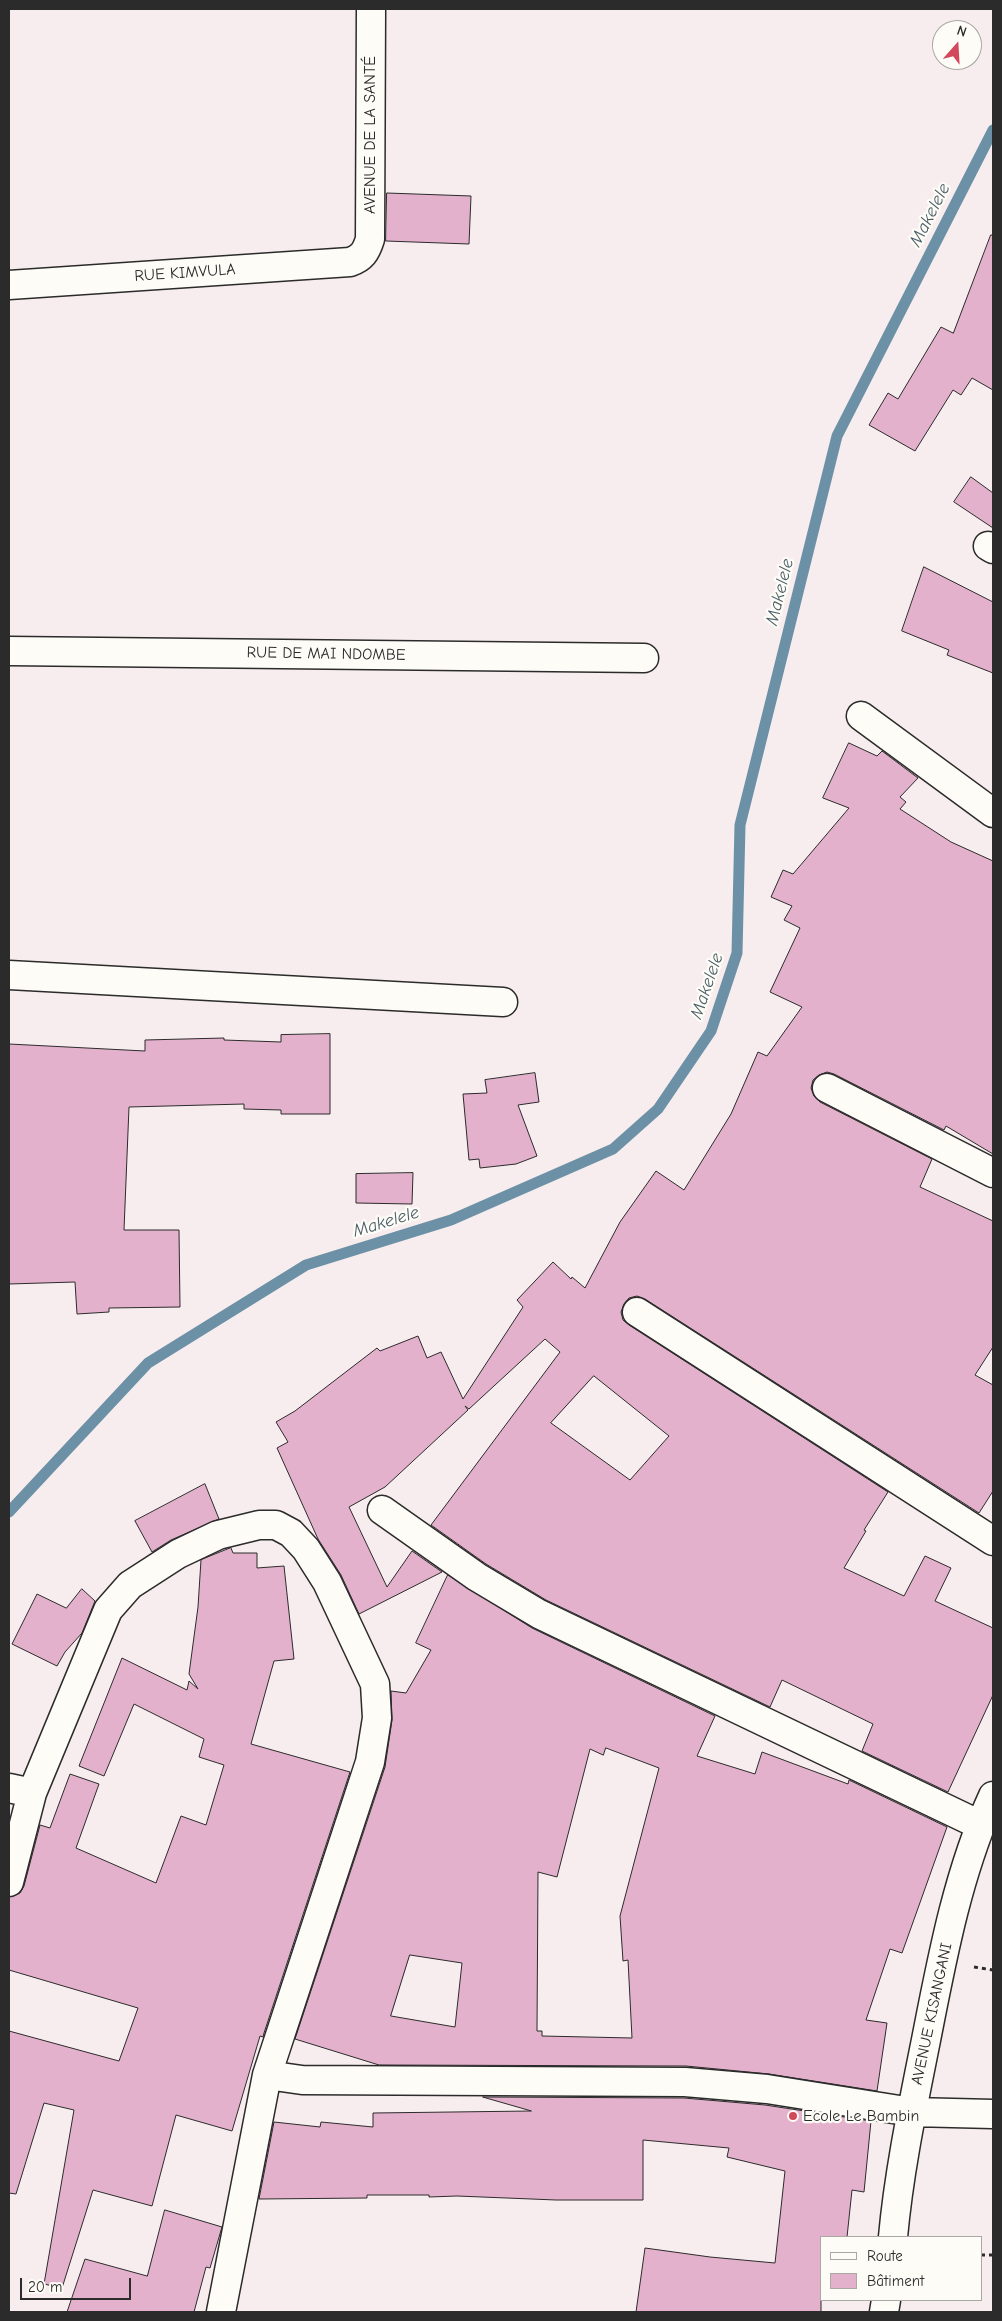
<!DOCTYPE html>
<meta charset="utf-8">
<style>
body{margin:0}
#map{position:relative;width:1002px;height:2321px;overflow:hidden;background:#f8edee;font-family:"Comic Neue",sans-serif}
canvas{display:block}
.frame{position:absolute;inset:0;border:10px solid #2b2b2b;pointer-events:none}
.legend{position:absolute;left:820px;top:2236px;width:162px;height:65px;box-sizing:border-box;background:#fdfcf7;border:1px solid #a9a8a5;margin:0;padding:6px 9px;list-style:none;font-size:15px;color:#2b2b2b}
.legend li{display:flex;align-items:center;gap:10px;height:25px}
.legend b{width:25px;border:1px solid #a9a8a5}
.north{position:absolute;left:932px;top:20px;width:50px;height:50px;box-sizing:border-box;background:#fdfcf7;border:1px solid #a9a8a5;border-radius:50%;rotate:19deg;font-size:14px;font-weight:700;line-height:20px;text-align:center;color:#2b2b2b}
.north::after{content:'';display:block;margin:auto;width:18px;height:22px;background:#d1495b;clip-path:polygon(50% 0,100% 100%,50% 72%,0 100%)}
.scale{position:absolute;left:20px;top:2278px;width:111px;height:22px;box-sizing:border-box;border:2px solid #2b2b2b;border-top:0;padding-left:6px;font-size:15px;line-height:18px;white-space:nowrap;color:#2b2b2b;-webkit-text-stroke:4px #fdfcf7;paint-order:stroke}
</style>
<div id="map">
<canvas width="1002" height="2321"></canvas>
<div class="frame"></div>
<ul class="legend">
<li><b style="height:6px;background:#fdfcf7"></b>Route</li>
<li><b style="height:14px;background:#e4b1cc"></b>Bâtiment</li>
</ul>
<div class="north">N</div>
<div class="scale">20 m</div>
</div>
<script>
const c = document.querySelector('canvas').getContext('2d');
c.lineJoin = 'round';
function strokePath(path, color, width, dash) {
  c.strokeStyle = color;
  c.lineWidth = width;
  c.lineCap = dash ? 'butt' : 'round';
  c.setLineDash(dash || []);
  c.stroke(path);
}
function fill(path, color) {
  c.fillStyle = color;
  c.fill(path, 'evenodd');
}
function drawText(font, color, halo, rows, align = 'center') {
  c.font = font + ' "Comic Neue",sans-serif';
  c.lineWidth = 4.5;
  c.setLineDash([]);
  c.textBaseline = 'middle';
  c.strokeStyle = halo;
  c.fillStyle = color;
  for (const [text, x, y, turn = 0] of rows) {
    c.save();
    c.translate(x, y);
    c.rotate((+turn || 0) * Math.PI / 180);
    c.textAlign = isNaN(turn) ? turn : align;
    if (halo) c.strokeText(text, 0, 0);
    c.fillText(text, 0, 0);
    c.restore();
  }
}
const stream = new Path2D(`
 M9 1512 148 1363 306 1265 451 1220 613 1149 658 1109 711 1031 737 953 740 825 837 436 993 130`);
const building = new Path2D(`
 M387 193 471 196 469 244 386 241Z
 M991 235H993V390L972 378 961 395 953 390 915 451 869 425 888 393 898 399 941 327 953 333Z
 M971 477 993 493V528L954 502Z
 M924 567 993 602V673L947 655 949 650 902 631Z
 M849 743 877 756 882 751 918 778 900 797 906 802 900 809 951 842 993 861V1154L946 1126 944 1130 834 1074 827 1072 819 1075 813 1080 811 1088 814 1096 820 1102 932 1159 920 1187 993 1221V1347L975 1375 993 1385V1491L979 1513 645 1299 637 1296 629 1298 624 1304 621 1312 623 1320 629 1325 888 1492 864 1530 866 1531 844 1568 904 1596 925 1556 951 1568 935 1601 993 1628V1695L948 1792 862 1751 873 1724 782 1680 770 1707 546 1600 486 1564 431 1525 560 1352 545 1339 469 1409 465 1406 468 1410 385 1487 349 1507 387 1587 412 1551 442 1572 359 1614 341 1575 318 1539 277 1448 288 1442 276 1422 295 1411 377 1348 380 1351 418 1336 427 1358 441 1352 463 1399 523 1307 517 1300 553 1262 571 1279 572 1277 585 1288 620 1222 656 1171 684 1190 731 1114 758 1052 767 1056 802 1007 770 992 800 928 784 920 792 906 771 897 783 870 793 874 849 808 823 798ZM594 1376 669 1436 630 1480 551 1423Z
 M330 1034V1114H281V1110L244 1109V1104L129 1107 124 1230H179L180 1307 109 1308V1312L77 1314 75 1282 9 1284V1044L145 1051V1040L224 1038V1040L281 1042V1035Z
 M535 1073 539 1102 518 1105 537 1156 516 1164 480 1168 479 1159 469 1160 463 1094 487 1093 485 1080Z
 M413 1173 412 1204 356 1203V1174Z
 M205 1484 219 1519 171 1540 152 1552 135 1521Z
 M231 1548 233 1553H257V1568L284 1566 294 1659 274 1661 251 1744 350 1772 264 2033 263 2037 260 2036 232 2131 176 2115 152 2206 93 2190 62 2288 44 2284 74 2110 44 2103 16 2194 9 2193V2031L119 2061 138 2008 9 1970V1897L20 1893 24 1886 40 1825 50 1828 70 1774 99 1784 76 1848 156 1883 181 1816 206 1825 224 1765 199 1757 204 1739 134 1704 104 1776 79 1766 122 1658 187 1690 189 1681 198 1689 189 1674 198 1607 201 1560Z
 M448 1575 532 1628 715 1716 697 1756 755 1774 762 1752 848 1784 849 1780 947 1827 902 1953 890 1949 866 2020 887 2023 877 2091 769 2074 686 2066 379 2065 295 2039 385 1767 392 1720 391 1691 406 1693 431 1650 416 1643ZM606 1748 659 1768 620 1916 623 1961 628 1960 632 2038 542 2036V2031H537L538 1872 557 1877 590 1749 603 1755ZM410 1955 462 1963 455 2027 391 2016Z
 M82 1589 95 1601 82 1633 65 1652 57 1666 12 1644 37 1594 66 1608Z
 M483 2097 684 2098 765 2105 871 2121 864 2192 852 2190 847 2237H821V2312H636L645 2248 710 2257 775 2263 785 2171 727 2157 729 2148 643 2140V2200H556L457 2196 429 2197V2195H367V2198L259 2199 274 2122 320 2127 321 2122 373 2127V2113L531 2111Z
 M165 2210 222 2227 210 2268 206 2267 194 2312H67L85 2259 147 2276Z`);
const path = new Path2D(`
 M974 1967 993 1970
 M981 2255H993`);
const minor = new Path2D(`
 M9 285 350 262C362 258 366 252 370 239L371 9
 M988 546 993 549
 M9 651 644 658
 M861 716 993 813
 M9 975 503 1002
 M827 1088 993 1173
 M637 1312 993 1541
 M382 1510 477 1577 539 1614 980 1825
 M9 1788 32 1793
 M9 1882 32 1793 108 1610 130 1585 178 1554 218 1535 259 1525H276L291 1533 306 1549 327 1582 375 1684 377 1718 370 1762 267 2075 221 2312
 M267 2075 302 2080 685 2082 767 2089 912 2112 993 2114
 M893 2237C899 2171 913 2105 926 2040 942 1958 958 1872 993 1796
 M884 2312 886 2300`);
const markers = [
 [793,2116,5,"#d1495b"]
];
const streetNames = [
 ["AVENUE DE LA SANTÉ",370,135,-90],
 ["RUE KIMVULA",185,273,-4],
 ["RUE DE MAI NDOMBE",326,654,1],
 ["AVENUE KISANGANI",932,2014,-78]
];
const poiNames = [
 ["Ecole Le Bambin",803,2116]
];
const waterNames = [
 ["Makelele",930,215,-63],
 ["Makelele",780,592,-76],
 ["Makelele",707,986,-71],
 ["Makelele",386,1222,-17]
];
strokePath(stream, '#6c91a6', 11);
fill(building, '#e4b1cc');
strokePath(building, '#2b2b2b', 1);
strokePath(minor, '#2b2b2b', 31);
strokePath(path, '#2b2b2b', 3, [4, 4]);
strokePath(minor, '#fdfcf7', 28);
for (const [x, y, r, color] of markers) {
  const dot = new Path2D();
  dot.arc(x, y, r, 0, 2 * Math.PI);
  c.fillStyle = color;
  c.fill(dot);
  strokePath(dot, '#fdfcf7', 2);
}
drawText('16px', '#2b2b2b', '#fdfcf7', streetNames);
drawText('16px', '#2b2b2b', '#fdfcf7', poiNames, 'left');
drawText('italic 18px', '#4b5e68', '#fdfcf7', waterNames);
</script>
